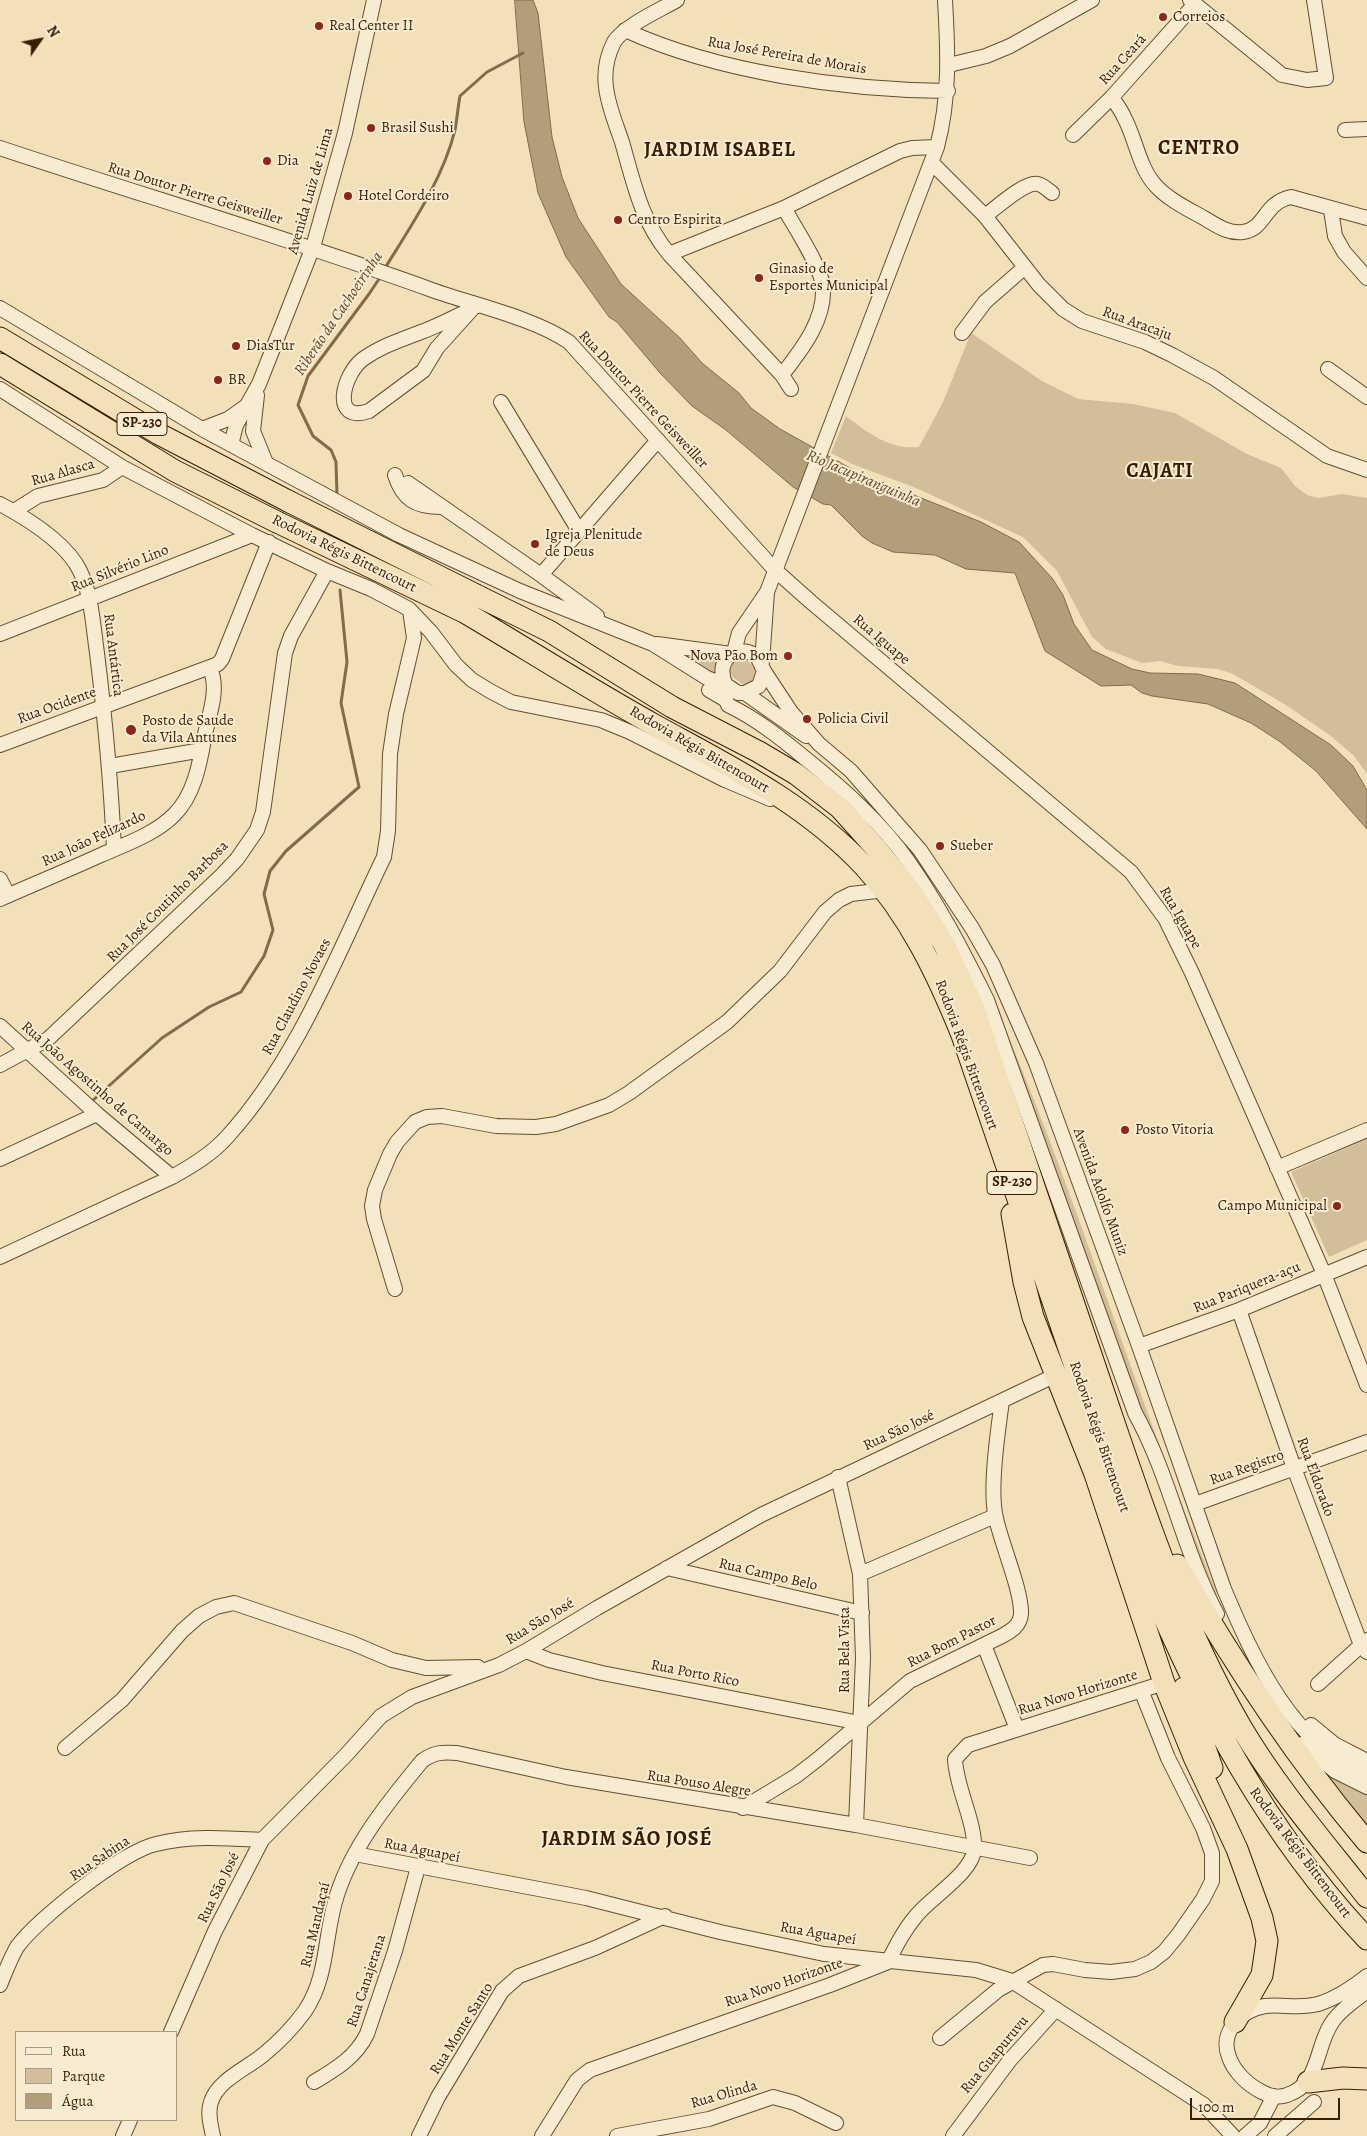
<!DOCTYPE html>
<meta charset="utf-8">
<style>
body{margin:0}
#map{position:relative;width:1367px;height:2136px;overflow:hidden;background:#f2e0b9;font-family:Alegreya,serif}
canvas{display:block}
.legend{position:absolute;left:15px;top:2031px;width:162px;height:90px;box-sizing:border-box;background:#f7ebd2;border:1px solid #ab997e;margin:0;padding:6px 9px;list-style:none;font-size:15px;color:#381d01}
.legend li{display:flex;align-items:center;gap:10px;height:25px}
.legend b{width:25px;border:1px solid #ab997e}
.north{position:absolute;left:15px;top:15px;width:50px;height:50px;-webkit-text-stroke:4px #f7ebd2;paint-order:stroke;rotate:57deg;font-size:14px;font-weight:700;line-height:20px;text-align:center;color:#381d01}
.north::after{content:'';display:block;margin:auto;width:18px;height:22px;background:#381d01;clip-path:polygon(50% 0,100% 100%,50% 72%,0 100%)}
.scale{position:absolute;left:1190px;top:2098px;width:150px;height:22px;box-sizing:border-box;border:2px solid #381d01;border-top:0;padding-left:6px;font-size:15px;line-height:18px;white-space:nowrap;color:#381d01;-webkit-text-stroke:4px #f7ebd2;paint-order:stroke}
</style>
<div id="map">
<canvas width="1367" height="2136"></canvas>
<ul class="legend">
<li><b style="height:6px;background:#f7ebd2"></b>Rua</li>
<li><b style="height:14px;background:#d2bf9a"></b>Parque</li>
<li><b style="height:14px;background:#b39e7a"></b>Água</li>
</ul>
<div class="north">N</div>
<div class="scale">100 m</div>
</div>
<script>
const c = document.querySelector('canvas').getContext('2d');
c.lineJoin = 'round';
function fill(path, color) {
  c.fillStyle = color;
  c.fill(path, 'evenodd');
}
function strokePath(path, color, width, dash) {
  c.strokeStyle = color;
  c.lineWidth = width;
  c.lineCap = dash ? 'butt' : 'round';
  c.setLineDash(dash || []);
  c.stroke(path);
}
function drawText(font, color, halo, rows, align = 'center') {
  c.font = font + ' Alegreya,serif';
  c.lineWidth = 4;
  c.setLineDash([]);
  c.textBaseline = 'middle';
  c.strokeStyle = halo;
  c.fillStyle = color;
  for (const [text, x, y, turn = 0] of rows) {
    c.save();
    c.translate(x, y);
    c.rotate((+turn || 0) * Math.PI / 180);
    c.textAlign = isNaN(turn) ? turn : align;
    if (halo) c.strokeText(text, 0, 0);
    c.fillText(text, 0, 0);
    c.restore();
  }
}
const green = new Path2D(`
 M971 333 1042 381 1078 399 1133 404 1175 413 1247 454 1281 468 1295 486 1307 495 1319 498 1342 494 1367 498V774L1354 756 1331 736 1286 705 1233 674 1218 669 1178 666 1160 661 1142 663 1106 649 1092 637 1057 571 1023 537 916 488 852 464 831 453 846 416C868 433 890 450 919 447L943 402Z
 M738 654C750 660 754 665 757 678L747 687 734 678 727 668Z
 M683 660H717L716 669 718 678Z
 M977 966C1044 1110 1093 1262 1147 1411 1169 1473 1194 1534 1217 1595L1221 1614 1197 1564Z
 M1367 1139V1240L1329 1257 1291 1172Z
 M1311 1753 1367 1784V1826Z`);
const water = new Path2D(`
 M515 0H533L538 13 552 137 562 177 578 218 621 284 680 338 702 363 739 393 751 408 780 429 859 473 981 522 1019 542 1052 578 1063 595 1074 624 1092 650 1132 669 1150 673 1198 674 1235 683 1331 745 1353 766 1367 790V829L1316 771 1279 741 1251 723 1208 704 1152 696 1142 693 1131 685 1101 686 1045 651 1015 573 966 569 935 555 893 552 872 543 862 536 831 505 823 504 793 487 726 430 692 406 660 373 617 322 609 317 566 257 538 193 524 122Z`);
const stream = new Path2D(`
 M385 268C411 226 443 179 455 130 457 119 458 107 460 96L487 72 523 53
 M337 496 336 462 331 450 313 436 298 405 308 376 369 294 381 276
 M91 1102 162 1038 209 1007 241 992 264 956 273 930 264 894 270 871 286 851 359 787 341 703 347 662 340 590`);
const minor = new Path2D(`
 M677 0C660 10 624 26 614 42 607 56 604 72 606 87 608 106 616 124 622 142 634 184 641 220 669 254L784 208 900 151 912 148 937 147
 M1190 0 1282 75 1307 80 1326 78 1314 0
 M625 30C719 73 845 90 948 91
 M949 65 986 56 1010 46 1092 0
 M1112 97C1116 104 1121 110 1124 117 1136 139 1139 168 1156 186 1169 200 1188 209 1204 218 1216 225 1228 234 1243 232 1266 229 1263 203 1291 197L1367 218
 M1345 130 1367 129
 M1073 135 1112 97 1195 4
 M0 148C144 196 289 238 432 290 474 305 534 318 569 342L775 570 811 602 1131 872 1165 918 1192 973 1324 1274 1367 1385
 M933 164 985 216 1039 285 1063 309 1082 321 1145 342 1172 355 1214 378 1327 456 1367 470
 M1331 210 1335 236 1344 252 1367 278
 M985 216C996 208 1025 181 1038 184 1043 185 1048 190 1052 193
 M669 254 782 375 791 389
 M0 308 202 429 399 535 520 591 653 644 707 678 726 685 738 693H745L759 686 764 671 757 656C734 642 714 662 726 685
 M473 308 437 348 423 371 369 411C330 424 343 374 363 359 381 346 401 340 421 332 440 325 459 315 477 306
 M962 333 985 302 1025 267
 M1328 369 1367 397
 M782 375C801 350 825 321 823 287 822 268 794 226 784 208
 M0 389 122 467 252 535 327 571 371 589 409 609 431 632 456 665 472 680 490 691 511 702 601 720 630 732 725 780 770 799
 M257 395 253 431 266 463
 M501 402 579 531
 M202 429 228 419 245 407
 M231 445 236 425 259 384 313 247 345 133 374 0
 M395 475C403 500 416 507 441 507
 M408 483 541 575 597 616
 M0 504C28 519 66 542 80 571 92 596 93 626 97 653 105 718 111 783 114 849
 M14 511 38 496 103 480 122 467
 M541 575 658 440
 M0 634 252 535
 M657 644 731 654
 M734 652 739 633 767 592
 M762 662 767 592 937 147C950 98 948 51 945 0
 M764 671 791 712 819 744 851 771 920 850 972 928 993 965 1036 1063 1139 1346 1224 1589C1254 1660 1292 1744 1367 1776
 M709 690 726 700 728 705C757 719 782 739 806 759 842 788 881 822 908 861 939 905 963 952 987 1000L1135 1413C1170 1476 1183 1550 1217 1614
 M745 693 806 736
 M0 745 218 664 222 659 269 542
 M110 766 202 750
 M0 879 8 895
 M0 899C34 884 68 870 101 855 126 844 155 834 174 815 195 794 200 762 205 734 210 712 219 689 210 668
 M0 1026 97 1114 172 1177
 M0 1065 48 1039 222 875 237 859 257 830 263 812 285 653 291 636 327 571
 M0 1159 97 1114
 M1277 1168 1367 1130
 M0 1257 172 1177C192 1166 212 1154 227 1137 298 1059 339 950 384 857L388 831 390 754 396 714 414 638 410 610
 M395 1289 374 1219 372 1206 375 1190 390 1154 397 1142 415 1122 427 1117 442 1116 496 1126 536 1127 556 1124 609 1105 629 1093 727 1022 780 971 825 912 839 900 851 894 885 890
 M1239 1310 1294 1468 1361 1645 1367 1652
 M1139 1346 1239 1310 1367 1257
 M838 1477 860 1574 863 1658 856 1825
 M1195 1504 1367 1442
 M667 1568 862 1613
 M860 1574 995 1516
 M984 1645 1017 1729
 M526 1651 549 1660 602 1673 860 1723
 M1318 1684 1367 1640
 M1311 1725 1334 1744 1367 1761
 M1302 1744 1335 1771 1367 1787
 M65 1748 122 1700 182 1631 199 1616 216 1607 234 1603 352 1643 392 1660 426 1668 478 1667
 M743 1808 796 1776 818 1759 910 1681 1002 1636C1011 1631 1020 1626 1021 1614 1022 1591 1001 1543 996 1518 989 1491 998 1430 1002 1401
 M355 1854 586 1898 720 1932 824 1954 976 1970 1012 1981 1204 2105 1233 2136
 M1367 1976C1353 1987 1335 1999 1318 2004 1299 2009 1283 2004 1265 2006 1241 2010 1219 2032 1229 2057 1234 2072 1248 2085 1262 2092 1269 2096 1279 2098 1287 2095 1320 2084 1315 2049 1331 2024 1339 2011 1354 2001 1367 1991
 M0 1985C5 1973 10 1959 17 1947 37 1919 122 1852 156 1844 191 1835 227 1838 262 1840
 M171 2032 215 1931 262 1840 346 1755 381 1716 412 1697 499 1665 526 1651 597 1608 761 1515 1056 1375
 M940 2038 998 1990 1043 1965 1053 1964 1085 1970 1111 1972 1135 1969 1151 1962 1164 1952 1178 1935 1203 1899 1212 1881V1853L1203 1828 1168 1758 1141 1690
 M314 2082C336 2069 356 2057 367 2034L395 1951 418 1867
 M123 2136 130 2120
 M213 2136C211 2126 207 2113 211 2102 218 2080 246 2069 263 2055 278 2043 294 2026 305 2011 329 1975 324 1934 337 1895 353 1845 389 1801 422 1761 434 1752 443 1752 457 1753L566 1777 856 1825 1030 1858
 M419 2136 438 2097 502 1991 519 1976 595 1948 665 1916
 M542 2136 577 2080 590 2070 830 1985 888 1962C896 1946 904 1930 916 1916 930 1898 972 1873 974 1850 976 1823 956 1788 955 1759L968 1745 1164 1683
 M617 2136 709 2119 773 2097 795 2103 836 2123
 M953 2136 1010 2060 1056 2009
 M1245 2136 1260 2123 1274 2096
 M1275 2136 1314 2102`);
const highway = new Path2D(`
 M0 338 159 434 288 501
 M0 364 175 471 277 522
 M476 595 549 631 672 707 759 752 796 774 840 808 876 848 913 895 944 944 974 1009C1018 1138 1061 1267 1105 1396 1143 1508 1181 1624 1241 1727 1277 1788 1324 1842 1367 1897
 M466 613C530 651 593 691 658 727 731 767 806 804 864 866 909 915 937 973 962 1035L1147 1577C1201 1708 1269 1835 1367 1939
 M1012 1214 1024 1282 1033 1317 1095 1474 1164 1683 1194 1757 1237 1849 1262 1918 1267 1941 1262 1975 1235 2022
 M1177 1565C1232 1661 1295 1757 1367 1842
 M1184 1688 1212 1768
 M1308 2082 1343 2078 1367 2079`);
const highwayBridge = new Path2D(`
 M288 501 476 595
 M277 522 466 613`);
const markers = [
 [1163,17,5,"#8f2418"],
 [319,26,5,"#8f2418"],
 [371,128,5,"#8f2418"],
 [267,161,5,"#8f2418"],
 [348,196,5,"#8f2418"],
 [618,220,5,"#8f2418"],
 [759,278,5,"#8f2418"],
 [236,346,5,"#8f2418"],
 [218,380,5,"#8f2418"],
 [535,544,5,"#8f2418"],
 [788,656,5,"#8f2418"],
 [807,719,5,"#8f2418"],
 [131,730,6,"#8f2418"],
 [940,846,5,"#8f2418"],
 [1125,1130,5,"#8f2418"],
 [1337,1206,5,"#8f2418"]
];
const shields = [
 [142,424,50],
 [1012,1183,50]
];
const shieldNames = [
 ["SP-230",142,424],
 ["SP-230",1012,1183]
];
const poiNames = [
 ["Correios",1173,17],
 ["Real Center II",329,26],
 ["Brasil Sushi",381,128],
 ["Dia",277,161],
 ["Hotel Cordeiro",358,196],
 ["Centro Espirita",628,220],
 ["Ginasio de",769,269],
 ["Esportes Municipal",769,286],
 ["DiasTur",246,346],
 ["BR",228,380],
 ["Igreja Plenitude",545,535],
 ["de Deus",545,552],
 ["Nova Pão Bom",778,656,"right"],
 ["Policia Civil",817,719],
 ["Posto de Saude",142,721],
 ["da Vila Antunes",142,738],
 ["Sueber",950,846],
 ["Posto Vitoria",1135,1130],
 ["Campo Municipal",1327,1206,"right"]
];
const streetNames = [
 ["Rua José Pereira de Morais",787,56,10],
 ["Rua Ceará",1123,60,-48],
 ["Avenida Luiz de Lima",311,191,-74],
 ["Rua Doutor Pierre Geisweiller",195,194,17],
 ["Rua Aracaju",1137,324,20],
 ["Rua Doutor Pierre Geisweiller",643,400,47],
 ["Rua Alasca",63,473,-16],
 ["Rodovia Régis Bittencourt",344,554,26],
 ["Rua Silvério Lino",120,569,-22],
 ["Rua Iguape",881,640,40],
 ["Rua Antártica",113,655,83],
 ["Rua Ocidente",57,706,-20],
 ["Rodovia Régis Bittencourt",699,750,30],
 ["Rua João Felizardo",94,839,-25],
 ["Rua José Coutinho Barbosa",168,902,-45],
 ["Rua Iguape",1180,918,60],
 ["Rua Claudino Novaes",297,997,-62],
 ["Rodovia Régis Bittencourt",966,1055,70],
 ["Rua João Agostinho de Camargo",97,1089,41],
 ["Avenida Adolfo Muniz",1100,1192,70],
 ["Rua Pariquera-açu",1247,1288,-22],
 ["Rua São José",899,1431,-25],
 ["Rodovia Régis Bittencourt",1099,1437,71],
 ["Rua Registro",1247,1468,-20],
 ["Rua Eldorado",1315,1477,70],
 ["Rua Campo Belo",768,1575,13],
 ["Rua São José",540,1622,-31],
 ["Rua Bom Pastor",952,1642,-27],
 ["Rua Bela Vista",845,1650,-90],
 ["Rua Porto Rico",695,1674,11],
 ["Rua Novo Horizonte",1078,1693,-17],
 ["Rua Pouso Alegre",699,1784,9],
 ["Rua Aguapeí",422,1851,11],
 ["Rodovia Régis Bittencourt",1300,1853,53],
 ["Rua Sabina",100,1859,-34],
 ["Rua São José",219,1888,-64],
 ["Rua Mandaçaí",316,1925,-77],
 ["Rua Aguapeí",818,1934,10],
 ["Rua Canajerana",367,1981,-72],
 ["Rua Novo Horizonte",784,1983,-19],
 ["Rua Monte Santo",462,2029,-58],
 ["Rua Guapuruvu",995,2055,-50],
 ["Rua Olinda",724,2095,-16]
];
const waterNames = [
 ["Riberão da Cachoeirinha",339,314,-56],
 ["Rio Jacupiranguinha",863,479,23]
];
const districtNames = [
 ["CENTRO",1199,149],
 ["JARDIM ISABEL",720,151],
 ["CAJATI",1160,472],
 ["JARDIM SÃO JOSÉ",627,1840]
];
fill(green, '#d2bf9a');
fill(water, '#b39e7a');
strokePath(water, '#826a4a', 1);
strokePath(stream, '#826a4a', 3);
strokePath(minor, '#664e2f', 16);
strokePath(highway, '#381d01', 23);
strokePath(minor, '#f7ebd2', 14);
strokePath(highway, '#f2e0b9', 21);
strokePath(highwayBridge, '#381d01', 23, []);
strokePath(highwayBridge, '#f2e0b9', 21);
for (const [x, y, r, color] of markers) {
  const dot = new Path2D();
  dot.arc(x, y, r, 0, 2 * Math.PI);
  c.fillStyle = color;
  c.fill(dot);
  strokePath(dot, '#f7ebd2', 2);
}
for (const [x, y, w] of shields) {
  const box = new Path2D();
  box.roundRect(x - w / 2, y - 11.5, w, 23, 4);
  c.fillStyle = '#f7ebd2';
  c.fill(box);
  strokePath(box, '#381d01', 1);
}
drawText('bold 14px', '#381d01', null, shieldNames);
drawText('15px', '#381d01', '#f7ebd2', poiNames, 'left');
drawText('15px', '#381d01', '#f7ebd2', streetNames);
drawText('italic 16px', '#634a2b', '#f7ebd2', waterNames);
c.letterSpacing = '1px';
drawText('bold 20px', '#381d01', '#f7ebd2', districtNames);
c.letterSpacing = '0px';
</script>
